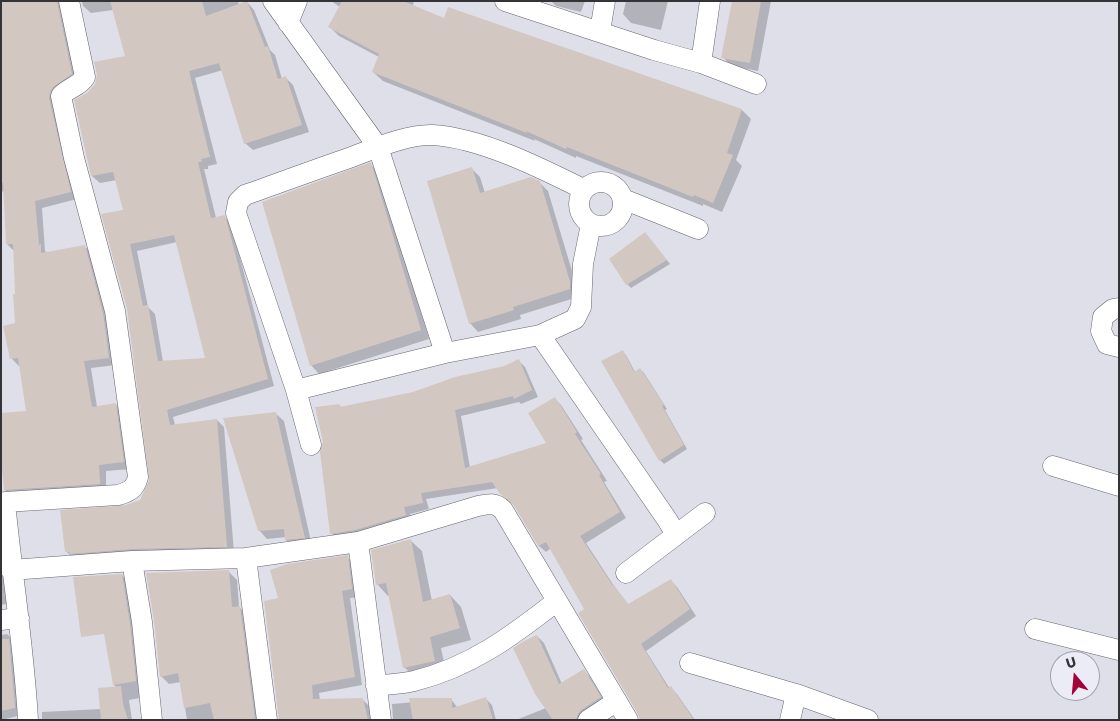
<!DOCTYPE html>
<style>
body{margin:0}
#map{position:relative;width:1120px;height:721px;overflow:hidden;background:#dfdfea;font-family:Poppins,sans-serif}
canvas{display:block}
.frame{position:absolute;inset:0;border:2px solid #333338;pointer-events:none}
.north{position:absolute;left:1050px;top:651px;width:50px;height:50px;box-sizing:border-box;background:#ececf7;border:1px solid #a2a2ab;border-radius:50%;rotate:343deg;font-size:14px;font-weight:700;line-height:20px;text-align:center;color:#333338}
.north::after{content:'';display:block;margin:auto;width:18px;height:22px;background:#a20338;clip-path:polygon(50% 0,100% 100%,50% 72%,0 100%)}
</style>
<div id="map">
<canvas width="1120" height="721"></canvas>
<div class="frame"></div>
<div class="north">U</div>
</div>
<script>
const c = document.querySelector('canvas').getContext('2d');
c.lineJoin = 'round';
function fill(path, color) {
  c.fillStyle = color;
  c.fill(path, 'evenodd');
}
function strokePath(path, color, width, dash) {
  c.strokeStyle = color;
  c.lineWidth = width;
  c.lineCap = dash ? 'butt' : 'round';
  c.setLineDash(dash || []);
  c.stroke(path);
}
const shadow = new Path2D(`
 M1 1H67L79 81 60 95 77 199 42 208 45 251 48 253 84 246 92 253 110 322 116 365 91 368 97 407 115 404 123 411 131 469 106 471V491L12 497 5 490 28 412 20 366H19L12 359 16 324V295L14 251 7 244 5 191 1 192Z
 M82 1H238L239 5 247 2 254 10 270 50 275 55 282 79 286 78 293 85 309 132 253 150 245 143 223 70 195 78 217 164 208 166V169H204L216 218 224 216 231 224 274 386 173 417 175 425 217 420 224 427 234 553 74 559 66 551 126 506 141 501 151 480 125 211 117 180 100 183 92 176 88 94 126 57 113 10 91 13 83 6ZM177 242 206 359 163 362 155 314 148 307 137 251Z
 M331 1H412L414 3 412 6 445 19 742 110 751 119 736 160 742 166 722 212 703 204V206L576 156V158L534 139 535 141 383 81 373 72 379 57 339 36 330 27 340 7Z
 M551 1H585L581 12 556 6Z
 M626 1H668L661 30 631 23 623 14Z
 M734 1H771L758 71 731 66 723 57Z
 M370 164 379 172 429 339 319 374 311 365Z
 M472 169 480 177 485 193 539 182 548 191 578 291V297L520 315 521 319 478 332 470 323Z
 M649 238 670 264 631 288 627 284Z
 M622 352 626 355 635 372 640 369 644 373 667 409 665 410 687 449 664 464 660 460Z
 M519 361 525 367 538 397 521 404 519 402 461 416 470 468 548 444 554 398 561 405 583 439 581 440 607 481 604 482 626 518 586 543 616 589 629 605 670 580 677 587 696 616 646 651 670 689 671 688 677 694 695 720H641L585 610 551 548 546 552 539 546 516 506 508 500 498 488 426 499 429 509 410 514 412 522 338 540 331 533 339 405 342 408 413 393 504 367Z
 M275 413 284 421 312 546 295 548 286 540V537L267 539 259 530Z
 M410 540 422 551 432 601 450 595 461 607 471 640 441 648 446 672 416 678 404 667 390 595 388 596 377 584Z
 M347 557 355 565 360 597 350 598 362 685 319 693 320 700H363L371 708 376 720H280V599Z
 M1 563 7 569 11 603 1 605Z
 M229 572 237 580 239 607 248 615 261 720H187L181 682 169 684 161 676Z
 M122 575 136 590 150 696 129 700 132 720H42V712L101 709 117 688 114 685 102 617Z
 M7 634 15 642 22 715 1 720V635Z
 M537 636 544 643 562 684 584 671 590 677 606 704 585 720H516L546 708Z
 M451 699 457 707 486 699 492 705 496 720H393L392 704Z`);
const building = new Path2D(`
 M1 1H57L72 74 53 87 50 92 49 98 71 192 35 201 39 245 41 244V253L85 245 103 313 109 358 84 361 92 407 116 403 124 462 99 465 100 484 4 490 1 458V413L26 411 18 358 10 359 3 326 15 323 13 294H15L13 244H6L3 183H1Z
 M110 1H202L206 16 247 1 265 47 268 46 278 79 286 76 302 125 244 144 219 63 189 71 210 157 201 159 202 162H198L211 218 225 215 268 379 167 410 170 425 217 419 227 547 132 549 70 554 69 552H65L60 510 126 505 140 500 149 480 127 309 101 214 123 210 113 172 91 176 74 100 87 93 95 84 97 75 94 62 125 56ZM174 235 205 358 158 361 148 305 143 306 130 244Z
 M342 1H403L444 18 448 7 742 109 727 153 733 155 713 203 694 195 693 197 567 147 566 149 526 131 527 133 372 72 379 54 328 27Z
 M732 1H761L750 63 721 58Z
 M371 162 421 330 310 366 262 202Z
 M472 167 480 193 531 177 540 181 570 282V289L513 307 514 310 469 324 427 181Z
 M645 232 667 260 626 285 609 259Z
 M623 350 634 372 640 368 664 405 662 406 684 445 659 461 601 361Z
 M519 359 532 390 514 399 513 396 455 410 465 468 546 443 528 413 555 397 577 432 575 434 601 474 599 475 620 512 580 536 613 586 614 585 628 604 671 579 690 609 641 644 668 688 671 686 694 720H640L638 714 578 613 584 609 546 542 538 546 513 504 500 494 492 482 421 493 423 503 404 507 406 515 355 530 330 534 320 452 323 442 315 407 339 404 340 407 413 392 455 377 504 366Z
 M276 412 297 504 305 538 285 540 284 529 258 531 223 418Z
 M411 539 423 602 450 594 460 628 430 637 435 661 403 668 386 583 376 585 371 550Z
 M348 555 352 589 342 591 355 677 312 685 313 699 363 698 368 720H279L264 601 278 598 270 570 287 564Z
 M229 570 232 607 240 606 255 720H214L210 703 184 708 178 673 160 677 154 621 146 573Z
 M122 574 130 624 136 681 113 685 104 634 81 637 73 577Z
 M537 635 559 684 584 669 601 697 581 710 578 714 576 720H553L535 694 513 648 524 641Z
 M1 639H9L15 708 1 711Z
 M121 686 123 704 128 720H101L98 688Z
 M486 697 493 720H413L409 698H452V708Z`);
const street = new Path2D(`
 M273 1 378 147 445 353 540 335
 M505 1 654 50 701 63 710 1
 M288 23 297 1
 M600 31 605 1
 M701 63 756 84
 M579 204a22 22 0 1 1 44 0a22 22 0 1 1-44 0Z
 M623 199 698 229
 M591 224 583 264 581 307 575 319 540 335 668 521 676 535
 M1119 308 1113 309 1103 317 1101 331 1107 344 1119 347
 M296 390 445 353
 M311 445 296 390 236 213 238 202 245 195C279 183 314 170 349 158 373 149 407 134 433 135 481 138 541 168 583 189
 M1053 466 1119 486
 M358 542 381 720
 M246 558 358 542 478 506C488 504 495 502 503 510L628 720
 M11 570 132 561
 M626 573 705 513
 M1 620 19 618
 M1035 629 1119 650
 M690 663 796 694 868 720
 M376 686C389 684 402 684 414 681 471 667 512 636 557 601
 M28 720C24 647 12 575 5 502L118 495C129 492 135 489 138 477L115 311 74 158 61 96C69 87 79 87 85 77L69 1
 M152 720 142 622 132 561 246 558 267 720
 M588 720 617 701
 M790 720 796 694`);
fill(shadow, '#0003');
fill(building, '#d2c8c1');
strokePath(street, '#65656e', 21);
strokePath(street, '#fff', 20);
</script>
